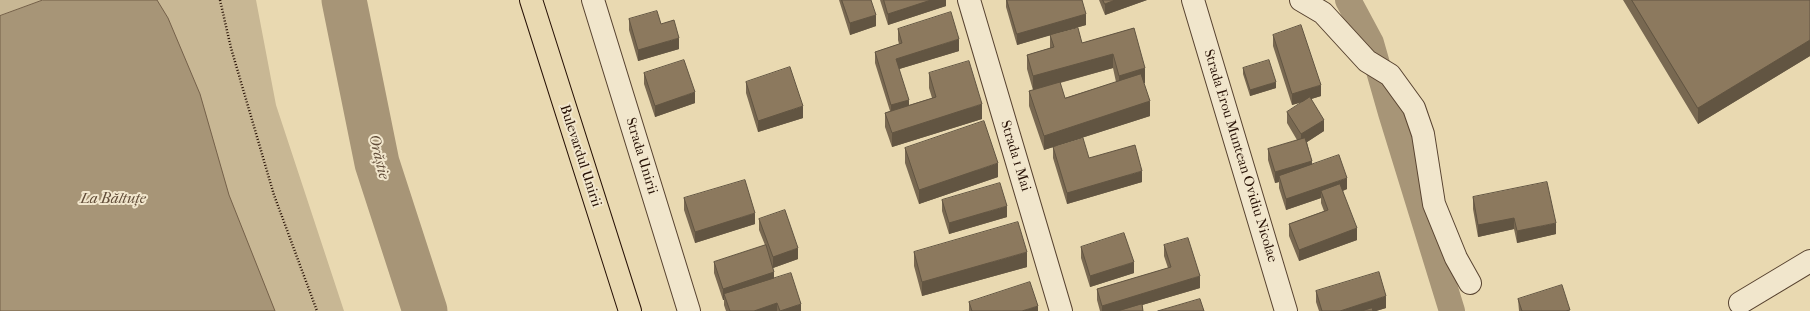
<!DOCTYPE html>
<meta charset="utf-8">
<style>
body{margin:0}
canvas{display:block;background:#e9d9b1}
</style>
<canvas width="1810" height="311"></canvas>
<script>
const c = document.querySelector('canvas').getContext('2d');
c.lineJoin = 'round';
function fill(path, color) {
  c.fillStyle = color;
  c.fill(path, 'evenodd');
}
function strokePath(path, color, width, dash) {
  c.strokeStyle = color;
  c.lineWidth = width;
  c.lineCap = dash ? 'butt' : 'round';
  c.setLineDash(dash || []);
  c.stroke(path);
}
function drawText(font, color, halo, rows, align = 'center') {
  c.font = font + ' "IM FELL French Canon",serif';
  c.lineWidth = 4;
  c.setLineDash([]);
  c.textBaseline = 'middle';
  c.strokeStyle = halo;
  c.fillStyle = color;
  for (const [text, x, y, turn = 0] of rows) {
    c.save();
    c.translate(x, y);
    c.rotate((+turn || 0) * Math.PI / 180);
    c.textAlign = isNaN(turn) ? turn : align;
    if (halo) c.strokeText(text, 0, 0);
    c.fillText(text, 0, 0);
    c.restore();
  }
}
const green = new Path2D(`
 M0 0H256L276 105 344 311H0Z`);
const water = new Path2D(`
 M43 0H157L168 18 200 94 229 195 275 311H0V16Z`);
const canal = new Path2D(`
 M1348 0 1371 43 1391 113 1452 311`);
const river = new Path2D(`
 M344 0 377 163 425 311`);
const path = new Path2D(`
 M220 0 231 48 274 195 317 311`);
const minor = new Path2D(`
 M593 0 689 311
 M969 0 1061 311
 M1193 0 1286 311
 M1301 0 1323 13 1367 61 1390 75 1414 108 1423 134 1434 204 1456 258 1470 283
 M1740 303 1810 261`);
const major = new Path2D(`
 M531 0 630 311`);
const wall = new Path2D(`
 M839 0H871L876 26 850 35Z
 M880 0H946V6L888 25Z
 M1006 0H1082L1086 25 1053 34 1082 43 1134 28 1145 83H1144L1150 116 1056 146 1089 158 1142 182 1067 204 1053 158V147L1044 150 1029 106V91L1033 90 1027 69V55L1050 48V35L1017 45 1006 7ZM1113 68 1116 82 1065 98 1060 83Z
 M1099 0H1147L1105 15Z
 M1623 0H1810V56L1698 124Z
 M629 19 679 49 638 61 629 30Z
 M898 29 959 51 899 69 909 105 932 98 929 88V73L982 119 892 147 885 127V113L890 111 875 63V52L899 44 898 40Z
 M1273 35 1321 96 1311 99 1324 131 1307 142 1312 164 1347 189 1343 191 1357 240 1299 261 1289 236V224L1324 211 1321 203V198L1286 210 1279 188V182L1275 183 1268 160V149L1297 140 1287 123V112L1303 102 1292 105 1273 46Z
 M1243 68 1276 88 1250 96 1243 74Z
 M644 73 695 103 655 117 644 84Z
 M746 82 803 118 758 132 746 93Z
 M905 148 998 177 919 204 905 163Z
 M1473 197 1556 234 1517 243 1514 229 1478 237 1473 209Z
 M684 198 755 224 695 243 684 210Z
 M942 200 1007 217 949 234 942 211Z
 M759 219 798 259 773 268 774 278 801 311H726L724 305V300H723L714 273V262L765 245 759 230Z
 M1164 245 1200 288 1142 305 1143 311H1100L1097 300V289L1168 268 1164 256Z
 M1081 247 1134 273 1090 287 1081 258Z
 M914 252 1027 267 922 296 914 266Z
 M1316 291 1386 308 1376 311H1319L1316 302Z
 M1518 299 1570 311H1519Z
 M969 302 1038 311H969Z`);
const shadedWall = new Path2D(`
 M931 0H946V6L888 25V14Z
 M1115 0H1147L1105 15V4Z
 M1086 14V25L1017 45V34Z
 M876 15V26L850 35V23Z
 M679 38V49L638 61V50Z
 M959 39V51L896 70V59Z
 M1810 40V56L1698 124V108Z
 M1113 54V68L1033 90V76Z
 M1145 68V83L1119 90V76Z
 M1276 82V88L1250 96V90Z
 M1321 85V96L1292 105V94Z
 M695 92V103L655 117V106Z
 M909 100V111L891 117V105Z
 M1150 101V116L1044 150V136Z
 M982 104V119L892 147V133Z
 M803 106V118L758 132V121Z
 M1324 120V131L1301 146V134Z
 M1312 161V172L1279 176V182L1275 183V172Z
 M998 163V177L919 204V190Z
 M1142 171V182L1067 204V193Z
 M1347 178V189L1323 198 1321 191V198L1286 210V199Z
 M1007 206V217L949 234V223Z
 M755 213V224L695 243V232Z
 M1514 218V229L1478 237V225Z
 M1556 223V234L1517 243V231Z
 M1357 228V240L1299 261V250Z
 M798 248V259L773 268V257Z
 M1027 252V267L922 296V282Z
 M1134 262V273L1090 287V276Z
 M774 272V283L724 294V300H723V289Z
 M1200 276V288L1122 311H1102V306Z
 M1386 296V308L1376 311H1340Z
 M777 303V311H754Z
 M801 304V311H780Z
 M1038 306V311H1022Z`);
const building = new Path2D(`
 M842 0H871L876 15 850 23Z
 M884 0H931L888 14Z
 M1007 0H1082L1086 14 1017 34Z
 M1103 0H1115L1105 4Z
 M1632 0H1810V40L1698 108Z
 M657 11 661 24 674 20 679 38 638 50 629 19Z
 M951 12 959 39 896 59 909 100 891 105 875 52 902 43 898 29Z
 M1301 25 1321 85 1292 94 1273 35Z
 M1078 28 1082 43 1134 28 1145 68 1119 76 1113 54 1033 76 1027 55 1054 47 1050 35Z
 M684 60 695 92 655 106 644 73Z
 M1269 60 1276 82 1250 90 1243 68Z
 M969 61 982 104 892 133 885 113 936 97 929 73Z
 M790 67 803 106 758 121 746 82Z
 M1141 74 1150 101 1044 136 1029 91 1060 82 1065 98Z
 M1310 97 1324 120 1301 134 1287 112Z
 M984 121 998 163 919 190 905 148Z
 M1083 138 1089 158 1135 145 1142 171 1067 193 1053 147Z
 M1305 138 1312 161 1275 172 1268 149Z
 M1339 155 1347 178 1286 199 1279 176Z
 M745 180 755 213 695 232 684 198Z
 M1547 182 1556 223 1517 231 1514 218 1478 225 1473 197Z
 M1000 183 1007 206 949 223 942 200Z
 M1340 184 1357 228 1299 250 1289 224 1328 210 1321 191Z
 M785 210 798 248 773 257 759 219Z
 M1018 222 1027 252 922 282 914 252Z
 M1124 233 1134 262 1090 276 1081 247Z
 M1188 238 1200 276 1102 306 1097 289 1171 267 1164 245Z
 M766 245 774 272 723 289 714 262Z
 M1379 272 1386 296 1340 311H1322L1316 291Z
 M791 273 801 304 780 311 777 303 754 311H730L724 294Z
 M1030 282 1038 306 1022 311H972L969 302Z
 M1562 285 1570 310 1566 311H1522L1518 299Z
 M1200 299 1204 311H1158Z
 M1142 304 1143 311H1118Z
 M1372 308 1373 311H1362Z`);
const streetNames = [
 ["Bulevardul Unirii",580,156,72],
 ["Strada Unirii",641,156,73],
 ["Strada 1 Mai",1015,156,73],
 ["Strada Erou Muntean Ovidiu Nicolae",1240,156,73]
];
const waterNames = [
 ["Orăștie",378,157,76],
 ["La Băltuțe",113,199]
];
fill(green, '#c8b794');
fill(water, '#a79577');
strokePath(water, '#746049', 1);
strokePath(canal, '#a79577', 26);
strokePath(river, '#a79577', 45);
strokePath(minor, '#584330', 24);
strokePath(major, '#271105', 24);
strokePath(path, '#271105', 2.5, [1, 2]);
strokePath(minor, '#f1e6cc', 22);
strokePath(major, '#e9d9b1', 22);
fill(wall, '#786851');
fill(shadedWall, '#625542');
fill(building, '#8c795e');
strokePath(building, '#625542', 1);
drawText('14px', '#271105', '#f1e6cc', streetNames);
drawText('italic 15px', '#614c38', '#f1e6cc', waterNames);
</script>
